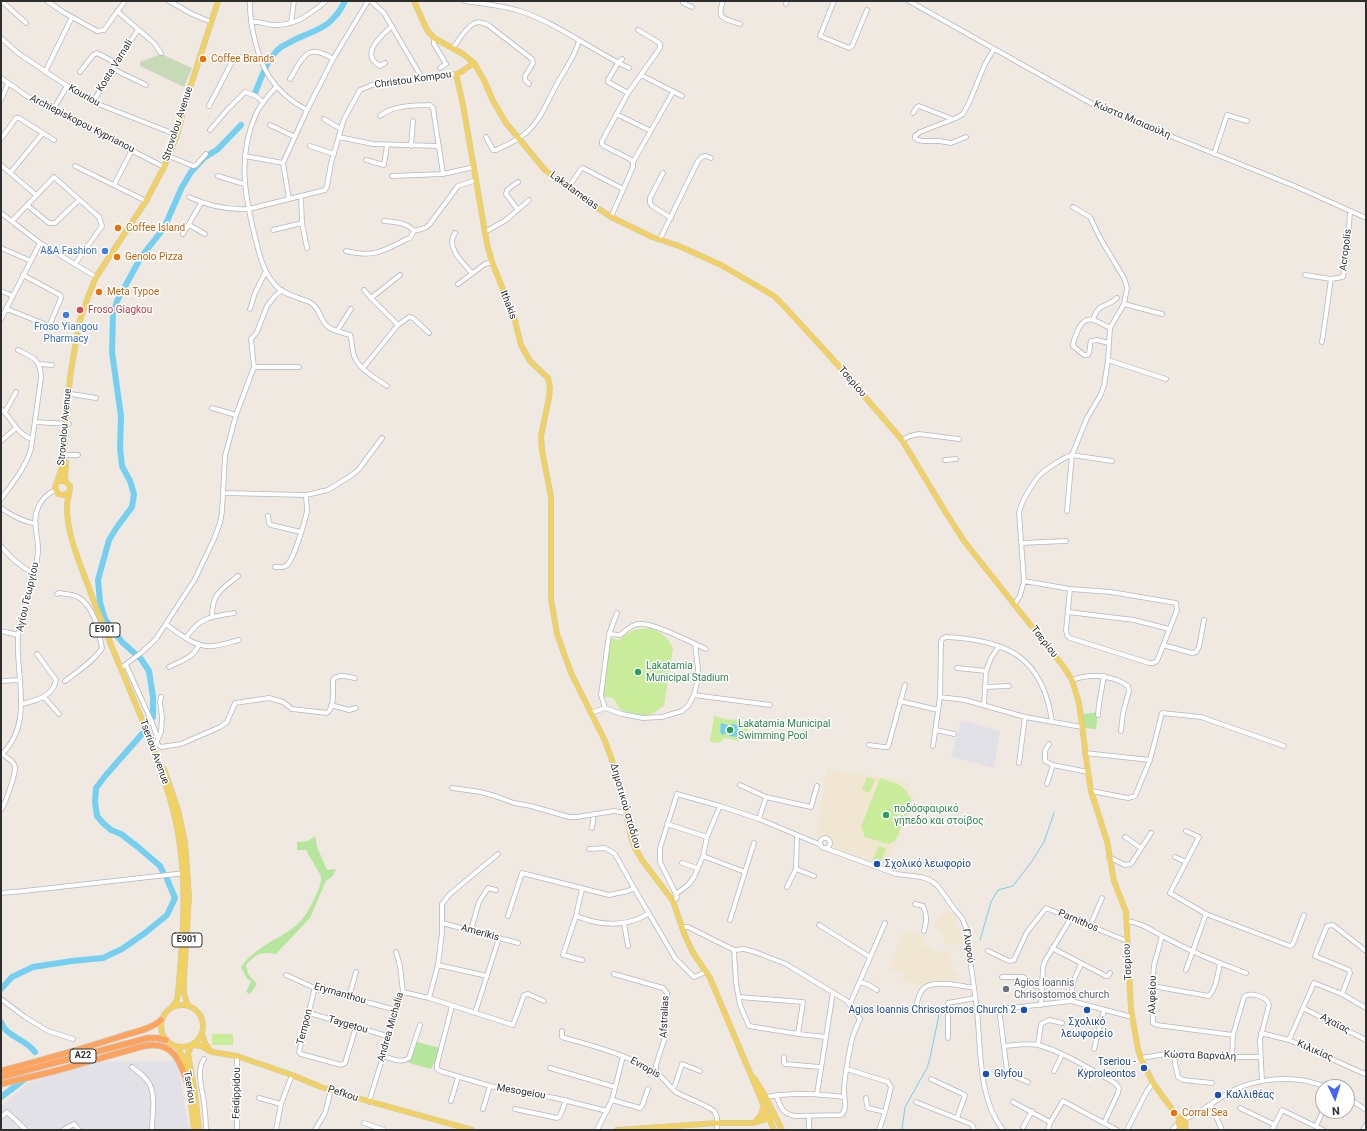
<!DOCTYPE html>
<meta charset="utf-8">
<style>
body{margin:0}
#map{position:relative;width:1367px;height:1131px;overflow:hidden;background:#efe9e1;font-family:Roboto,sans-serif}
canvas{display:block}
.frame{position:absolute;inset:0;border:2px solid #2e2e2e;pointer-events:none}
.north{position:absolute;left:1315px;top:1079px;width:40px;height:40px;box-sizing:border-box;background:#fff;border:1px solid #ababab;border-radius:50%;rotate:176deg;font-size:11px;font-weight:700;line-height:16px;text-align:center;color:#2e2e2e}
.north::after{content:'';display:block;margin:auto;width:14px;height:18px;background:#4264fb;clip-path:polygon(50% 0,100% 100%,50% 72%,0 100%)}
</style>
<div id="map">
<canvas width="1367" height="1131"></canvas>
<div class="frame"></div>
<div class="north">N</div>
</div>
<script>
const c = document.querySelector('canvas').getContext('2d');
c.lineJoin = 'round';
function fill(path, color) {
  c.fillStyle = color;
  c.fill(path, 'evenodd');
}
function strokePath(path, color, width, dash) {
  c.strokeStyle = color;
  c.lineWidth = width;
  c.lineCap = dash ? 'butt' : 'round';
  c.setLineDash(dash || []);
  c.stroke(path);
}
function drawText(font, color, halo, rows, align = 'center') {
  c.font = font + ' Roboto,sans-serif';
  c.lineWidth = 3;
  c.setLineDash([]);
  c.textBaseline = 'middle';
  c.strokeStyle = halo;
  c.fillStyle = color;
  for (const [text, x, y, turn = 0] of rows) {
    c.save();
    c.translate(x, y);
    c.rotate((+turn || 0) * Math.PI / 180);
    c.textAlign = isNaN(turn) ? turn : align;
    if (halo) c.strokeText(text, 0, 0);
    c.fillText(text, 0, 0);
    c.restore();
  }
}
const industrial = new Path2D(`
 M961 720 1000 731 994 768 951 757Z
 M99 1061H177L189 1130H1V1107L28 1083Z`);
const education = new Path2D(`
 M827 769 907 781 912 794 911 796 915 803 886 867 835 848 832 846 833 838 819 835 816 836Z
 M947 909 955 918 963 944 946 945 944 937 940 930 934 926 933 922Z
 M904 930 924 937 923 947H933V952L950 951 953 970 958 974V982L947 980 925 983 922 986 903 980 904 973 889 969Z`);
const green = new Path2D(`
 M1098 712 1096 729 1085 728 1082 714Z
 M315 836 317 847 327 870 336 869 333 876 326 881 310 918 276 954C262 951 255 954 246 965L248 974 257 984 250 994 246 992 251 982 246 977 241 967C253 949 276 940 293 928 303 921 310 908 315 897 318 890 322 884 321 876L306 850H297V842L308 841Z
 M417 1042 440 1048 434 1063 431 1069 409 1063 410 1056Z`);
const cemetery = new Path2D(`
 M161 54 192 68 184 87 140 66V62Z`);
const pitch = new Path2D(`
 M650 628C662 633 667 636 673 648L664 706 650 715H633L620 709 613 698 602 696 610 638 619 640C630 630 635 629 650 628Z
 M714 716 729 720 738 719V721L753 723 740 741 724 738 719 743 710 742Z
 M867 777 875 780 869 793 862 790Z
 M880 778C899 785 904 783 912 802L895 841 888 844 865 837 861 827Z
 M879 846 886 849 880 862 873 859Z
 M212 1034H233V1045H212Z`);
const water = new Path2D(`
 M721 723 728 725 727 732 723 735 720 732Z
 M731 724 738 725 737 737 729 736Z`);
const stream = new Path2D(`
 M980 940 991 902 998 890 1013 886 1032 861 1044 842 1054 813
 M902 1130 905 1107 927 1068 930 1058 939 1015`);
const river = new Path2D(`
 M255 93C262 77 267 58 281 47 285 45 289 43 292 41 317 29 332 28 345 1
 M153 717V697L149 671 141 659 122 642 105 619 100 602 98 580 109 540 117 527 132 507 134 494 130 481 122 466 120 448 121 416 112 352 113 315 117 301 141 257 164 228 182 187 191 172 204 158 218 149 241 125
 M142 734 106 775 96 788 95 802 97 816 103 823 111 830 121 834 138 847 160 866 164 874
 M1 989 12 977 33 967 72 961 103 958 122 949 145 933 167 915 175 898 167 879
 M1 1022C5 1036 27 1040 35 1052
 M1 1097 25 1079`);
const minor = new Path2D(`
 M47 1 63 12 97 31 104 30 125 1
 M169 1 192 14 211 22
 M250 1C249 11 251 21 253 32 260 68 273 92 307 110
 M371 1 384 13 422 78
 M465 1C483 4 501 5 520 11 557 23 593 51 629 68
 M684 1 683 3 692 7
 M723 1C716 20 724 18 740 24
 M834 1 820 36 849 48 852 46 867 10
 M909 1 1096 106 1297 187 1366 218
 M1 3H4L26 23
 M786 4 787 1
 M117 11 154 43 161 53
 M251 22C259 21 265 24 273 25 295 26 309 15 326 1
 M291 23 294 1
 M1 38 18 53 67 86 93 102 177 135
 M434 38V44L446 64 440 68
 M453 48C458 41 467 26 475 23 479 21 483 23 488 25L532 59 533 63 525 76V80L529 84
 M622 59 618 63 608 80V82L628 93
 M385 63 380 66C359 54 381 36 392 26
 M113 69 146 85
 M45 72 72 17
 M80 72 93 55 97 53 116 63
 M641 75 682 96
 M1 78 31 99 164 167
 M290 79C303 57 307 42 333 59
 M276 87C269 95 261 103 256 114 238 155 244 191 254 233 259 252 262 271 276 286 286 296 299 297 311 303 323 310 318 326 337 331L351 309
 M1 100 8 83
 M93 102 116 63 138 30
 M209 106 234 58C243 55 248 61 259 58
 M53 110 67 86
 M913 113 917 107 919 106 952 119
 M616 114 651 131
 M380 116C392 105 414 106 430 105L433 108 443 174
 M324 119 341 129
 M270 125 295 137
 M210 130 228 109 245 92 256 96 263 102
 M339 137 373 144 439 146
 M486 137 493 150H496C507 145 519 140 528 131 541 119 548 100 557 84 564 70 576 56 579 40
 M966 137 951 143 939 141H923L918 140 915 138V136L920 132 956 118 963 114 969 103 985 64 994 49
 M1 139 16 118H19L54 140
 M310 146 334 154
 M411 146 413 121
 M1214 154 1227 115 1247 121
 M169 156 193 166 196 165 206 154
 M245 156 283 163
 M366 160 384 165 387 145
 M633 162 630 159 604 146 602 144V141L628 93 660 48V44L658 42 638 30
 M1 165 36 195
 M75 166 146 201
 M10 173 43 133
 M663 173 650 198V203L652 206 671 218
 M218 176 244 184
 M392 176 443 174 474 167
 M114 185 132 150
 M568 188 581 169 583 168 623 189
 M301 196 302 223 307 248
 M189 197C208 206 228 210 249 209L325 190 327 186 331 163 344 119 360 90 372 85 387 83 456 74
 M289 199 283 163 307 110 333 59 368 1
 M27 205 49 223H55L79 200
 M518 210 506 194 507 190 518 182
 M1 213 40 243 96 277
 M611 217 633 167V162L673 92
 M12 221 54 177 99 217 102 226 75 264
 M384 221C395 222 406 222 414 231
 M189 225 205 234
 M273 230 302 223
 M485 232 506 220 529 200
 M455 233C445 247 463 263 472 273
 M183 234 201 203
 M660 239 698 161 702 157 706 156 711 158
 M1 248 31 261
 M346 251C373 258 383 251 407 239L410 238 414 231 425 228 429 225 458 186 476 180
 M1305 275 1331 279 1343 277 1348 246 1350 211
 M458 284 485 264 492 262
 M364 290 371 298 400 275
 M1 291 13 296
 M371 298 398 325
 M1124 304 1162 314
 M7 309 47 325 50 324 61 298 60 295 23 275
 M250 309 255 293 265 273
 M1 319 40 243
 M1093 320C1099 301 1106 309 1117 298
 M337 331 350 335C353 343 351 352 356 360 362 371 376 378 387 386
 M1322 342 1331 279
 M1109 343 1097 340 1091 341C1089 346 1091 350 1088 355H1084L1073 346C1073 340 1076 336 1078 330 1086 312 1096 321 1110 328
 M1108 360 1166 379
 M39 364 52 365
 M254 367H299
 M363 368 398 325 409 317 413 318 429 333
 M71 394 96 398
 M212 408 236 415
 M1 409C13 419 16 434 32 439
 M5 412 16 392
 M35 422 69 424
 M902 440 910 436 919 434 959 439
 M1 441 16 428
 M67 455H78
 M945 460 956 459
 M224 493 306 495 328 490 352 475 359 469 382 438
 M1 499C13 483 25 468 31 449L41 378C41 359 32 357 18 350
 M1 508C12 516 22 521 36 524
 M1067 511 1072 455 1087 418 1100 396 1104 386 1108 360 1110 328 1124 304 1127 288 1124 278 1100 238 1090 217 1073 207
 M268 516 269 523 271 525 301 532
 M1021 543 1066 541
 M1 546C12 559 20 566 34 574
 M275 567C279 567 284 568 287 565 294 559 305 521 307 511 307 506 306 500 306 495
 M1024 581 1070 589 1111 592 1176 603 1177 610 1157 661 1153 663H1149L1070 638 1067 635 1066 630 1070 589
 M57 594 59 593C65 594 73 594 78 597 94 606 99 631 102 648 95 660 77 672 65 681
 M1014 605 1020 596 1024 581 1019 513C1021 501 1030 488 1038 477 1043 471 1064 457 1072 455L1112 461
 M1068 612 1134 620 1169 629
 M212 617C212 593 221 590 238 576
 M167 625C181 635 196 648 214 646 222 645 231 642 239 640
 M1 631 18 635
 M609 634 620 635C625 631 631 625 638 624 653 622 690 642 706 649
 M186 638C200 617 210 617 234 613
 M1163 645 1192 653 1196 652 1199 647 1204 620
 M126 665 151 720 158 739
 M169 667C182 660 194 658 199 644
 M121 668 142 652 156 639 195 579 214 539 220 523 222 512 225 456 236 415 254 367 251 339 257 332 267 306 274 297 282 290
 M957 668 986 671
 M1072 680C1090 673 1112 675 1128 686L1129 691 1123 713 1121 731
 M1 681 20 680
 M985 687 1009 686
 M694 695 770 705
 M44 697 59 714
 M161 697 160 702 162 717 161 732 157 741V744L161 747 181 744 220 727 227 722 235 703 269 698 283 702 292 709 327 713C335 707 333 689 333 680 338 673 348 677 355 678
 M940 697 965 700 1025 717 1082 727
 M900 701 938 710
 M22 704C35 701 54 696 56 680L37 654
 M331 705 349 710 356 708
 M984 705 986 671 991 658 999 646
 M605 708 601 695 609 634 617 613
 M591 713 605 708 622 714 643 718 662 717 682 711 688 706 694 695 697 682 698 669 695 644
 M1098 715 1099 704 1104 676
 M936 730 954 734
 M1049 744 1045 751V761L1053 765 1088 772
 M869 745 884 747H888L905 685
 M933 746 940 697 941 643 942 639 946 637C1007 640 1043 657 1052 722
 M1085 753 1150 760
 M1 755C35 723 15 676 18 635 19 629 22 621 24 615 29 594 36 573 38 552 39 538 32 523 37 510 40 501 47 494 55 490
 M1019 763 1025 717
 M1047 784 1053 765
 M740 785 766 797 811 807 817 786
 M452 788 481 792 498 797 514 803 531 806 569 817H577L614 811 626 813
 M1091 791 1128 798 1132 797 1135 796 1150 760 1162 713 1201 717 1284 746
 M1 810C5 804 16 774 15 767 15 762 6 757 2 754
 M759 819 766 797
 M667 824 707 837
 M592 828 594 814
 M1186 831 1199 837 1170 893 1206 914 1290 946 1293 944 1304 915
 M1125 837 1141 848
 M820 843a5 5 0 1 1 10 0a5 5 0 1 1-10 0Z
 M825 848 896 874 921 877 930 880 937 885 955 910 962 918 966 928C969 956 974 983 977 1011 981 1049 978 1099 1003 1130
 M589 849 605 848 615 854 634 888 675 958 694 977 706 972
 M703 856 745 872
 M1109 857 1125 865 1131 864 1151 833
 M1175 857 1186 862
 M682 863 697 868
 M796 869 814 876
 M787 887 796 869 797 836
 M1 893 24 891 185 873
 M676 894 688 885 694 877 703 856 707 837 720 806
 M673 901 677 898 676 894 660 862V848L677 794 720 806 759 819 821 845
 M915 904 923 906C927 915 927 921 924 931
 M508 916 522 873 609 895 628 891 634 888
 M576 916C580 918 586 919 591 921 611 926 631 925 649 913
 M730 920 754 843
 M1127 921C1142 923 1151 930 1164 937 1190 951 1218 963 1246 973
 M442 923 518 943
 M624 923 628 946
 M819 925 870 957
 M1090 926 1102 898
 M682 927H688L734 950 736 983 740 1005 749 1026 798 1034 826 1037 817 1094
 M471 930 479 902 488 888 496 890
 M1162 936 1154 965 1152 986 1153 1023 1157 1025 1233 1035
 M1052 948 1106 976H1108L1110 973
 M735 950 744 949 755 952 786 964 847 1001 860 1019C857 1025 854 1032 852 1039 849 1053 845 1074 844 1088 843 1097 849 1108 841 1115L795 1116C781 1113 781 1107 776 1095
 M988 951 1009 961 1014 960 1027 932 1046 908 1127 941
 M582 960 563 955 576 916 582 889
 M438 965 487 976
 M1186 970 1206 914
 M614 974 663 988 667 993 665 1010V1037L656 1065V1072
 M286 975 317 989 396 1010
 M1002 977H1023L1035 986 1042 987
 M860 982 869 985 877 990
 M1152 986 1209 996C1216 988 1218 974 1220 963
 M317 989 314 991 299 1052 301 1054 341 1065 345 1063 356 1027
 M403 992 429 998 513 1025 524 995 528 994 544 1001
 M1342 994 1350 973 1349 970 1315 956 1327 926 1333 925 1366 951
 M349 997 356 972
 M739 997 803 1002 798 1034
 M429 998 438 965 442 933V904L450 894 498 854
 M1 999 25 1017 48 1031 73 1039
 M1071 1001 1073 982 1081 964
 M850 1004 885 923
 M1041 1005 1043 967 1045 961 1071 918
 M452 1006 437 1064V1069L440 1071 490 1086 555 1098 607 1111
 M1303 1008 1366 1040
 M999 1009 1007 1071 1011 1075 1028 1082
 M915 1010C917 1004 918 994 923 989 932 979 962 986 974 988
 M977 1012 1071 1001 1132 1017
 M309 1013 387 1036
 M475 1013 499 938
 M562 1031V1037L565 1038C597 1047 628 1055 656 1073 665 1078 669 1087 676 1092 688 1099 703 1103 714 1111L717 1117V1130
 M1261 1033 1289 1040 1365 1074 1366 1072
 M826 1037 833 992
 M948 1038V1003L975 998
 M1289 1040 1314 983 1342 994 1366 1008
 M1038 1045 1041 1024 1049 1020 1062 1023
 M1004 1046C1015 1045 1028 1043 1038 1045 1062 1051 1093 1071 1115 1083L1119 1088 1118 1093 1104 1123
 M1094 1049 1104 1010
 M1173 1053 1178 1077 1183 1080 1212 1083
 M383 1056C391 1058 401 1064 409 1058L420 1025
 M784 1057V1063L785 1064 820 1067
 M1232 1057 1233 1035 1244 997C1250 991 1268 997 1269 1005L1260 1040 1262 1081
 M1141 1058 1173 1053 1212 1057H1260
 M204 1059C196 1071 202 1088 204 1102 205 1111 206 1121 206 1130
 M132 1067C139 1072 146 1077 150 1085 156 1098 152 1116 152 1130
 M550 1068 615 1087
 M847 1069 888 1082 891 1087 885 1112 868 1108 867 1106 866 1098
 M1054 1071 1062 1055
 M931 1079 965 1095 957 1118
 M672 1089 675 1085 682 1064 700 1071
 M766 1097C792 1092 818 1094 844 1097
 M1347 1097 1366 1110
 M259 1098 281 1104
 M612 1100 640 1108 642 1106 648 1089
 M451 1101 458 1077
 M369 1102 383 1056 387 1036 401 995 403 992 400 966 396 952
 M916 1102 971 1124 973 1126 974 1130
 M1013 1102 1048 1121 1050 1123
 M1211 1105 1222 1130
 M1240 1108 1275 1125
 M483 1109 490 1086
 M515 1109 557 1118 560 1116 566 1100
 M1 1117 7 1112 26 1130
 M1183 1120C1200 1113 1213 1102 1228 1093 1249 1081 1276 1077 1300 1080 1309 1081 1318 1084 1327 1087
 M364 1123 384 1130
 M1316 1126 1323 1111
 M1023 1127 1032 1111
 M63 1130 74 1124 79 1130
 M237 1130V1056
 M276 1130 281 1104 292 1075
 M315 1130 325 1113 331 1090
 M597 1130 612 1100 623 1056
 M809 1130V1116
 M879 1130 885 1112
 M1048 1130 1050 1123 1063 1101 1117 1130
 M1127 1130 1147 1091 1153 1083
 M1172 1130 1178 1123
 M1272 1130 1282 1110 1323 1130
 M1363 1130 1366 1125`);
const major = new Path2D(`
 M414 1 427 30 434 38 463 54 474 63 484 80 493 101 506 123 545 170 568 188 611 217 652 237 679 246 721 265 764 290 774 296 783 305 829 355 902 440 946 513 964 541 1063 666 1072 680 1079 703 1088 772 1091 791 1107 841 1114 881 1126 912 1131 1010 1138 1049 1141 1058 1153 1083 1177 1116 1185 1121 1186 1130
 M474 63 461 72 456 74 463 105 487 244 492 262 514 317 521 345 530 361 548 378 550 388 549 398 541 436 542 450 551 497V599L557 634 571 673 605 741 613 763 621 788 631 837 635 848 642 860 673 901 684 933 692 951 710 978 774 1130
 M58 481H65L70 486C70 493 67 499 67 507 67 535 79 561 89 588 114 659 149 726 170 799 189 862 184 928 178 993L177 1000 172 1007
 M65 481 66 462
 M68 493 63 495 58 494 55 488 63 464 70 377 79 323 88 297 96 277 146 201 164 167 177 135 188 94 218 1
 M164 769 178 810 185 842 189 896 184 978V994L188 1006
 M161 1026a21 21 0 1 1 42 0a21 21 0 1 1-42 0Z
 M202 1034 205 1043 209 1049
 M193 1045 201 1046 212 1052 237 1056 292 1075 321 1087 361 1099 472 1130
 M191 1046 188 1054 195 1093 199 1130
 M177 1047 184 1059 188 1079
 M754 1078 766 1097 782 1130
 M189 1087 194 1130
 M1181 1120 1179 1121 1178 1124 1183 1130
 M755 1122 761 1115 763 1108
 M617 1130 718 1123H754L775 1116`);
const highway = new Path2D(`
 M1 1071C42 1060 82 1049 122 1036 135 1032 151 1029 161 1020
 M1 1077 148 1038H157L166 1040
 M1 1084 55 1071 144 1046C176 1039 182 1067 190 1090`);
const markers = [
 [203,59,4,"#e8710a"],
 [118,228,4,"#e8710a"],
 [105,251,4,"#3f7fe0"],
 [117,257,4,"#e8710a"],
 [99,292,4,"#e8710a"],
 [80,310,4,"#e0444e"],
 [66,315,4,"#3f7fe0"],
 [638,672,4,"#2e9e5b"],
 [730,730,4,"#2e9e5b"],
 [886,815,4,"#2e9e5b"],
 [877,864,4,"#1a4fb4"],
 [1006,989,4,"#6b7280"],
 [1024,1010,4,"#1a4fb4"],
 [1087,1010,4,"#1a4fb4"],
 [1144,1068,4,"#1a4fb4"],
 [986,1074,4,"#1a4fb4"],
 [1218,1095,4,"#1a4fb4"],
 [1174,1113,4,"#e8710a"]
];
const shields = [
 [105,630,30],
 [187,940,30],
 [83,1056,26]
];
const shieldNames = [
 ["E901",105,630],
 ["E901",187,940],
 ["A22",83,1056]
];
const foodNames = [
 ["Coffee Brands",211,59],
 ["Coffee Island",126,228],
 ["Genolo Pizza",125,257],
 ["Meta Typoe",107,292],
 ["Corral Sea",1182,1113]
];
const streetNames = [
 ["Kosta Varnali",115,66,-58],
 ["Christou Kompou",413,80,-8],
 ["Kouriou",84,96,29],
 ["Κώστα Μισιαούλη",1132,120,23],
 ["Archiepiskopou Kyprianou",82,124,27],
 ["Strovolou Avenue",178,124,-72],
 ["Lakatameias",574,191,36],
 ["Acropolis",1346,250,-83],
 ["Ithakis",508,305,69],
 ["Τσερίου",852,382,49],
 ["Strovolou Avenue",65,427,-85],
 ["Αγίου Γεωργίου",28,597,-77],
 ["Τσερίου",1044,642,52],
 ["Tseriou Avenue",154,752,70],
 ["Δημοτικού σταδίου",625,806,74],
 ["Parnithos",1078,921,23],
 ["Amerikis",480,933,15],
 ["Γλυφού",968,946,82],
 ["Τσερίου",1128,962,-93],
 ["Erymanthou",340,994,16],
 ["Αλφείου",1153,995,-89],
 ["Afstralias",665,1017,-87],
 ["Αχαϊας",1335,1024,28],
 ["Taygetou",348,1025,16],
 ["Tempon",305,1027,-76],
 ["Andrea Michalia",391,1027,-74],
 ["Κιλικίας",1315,1051,24],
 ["Κώστα Βαρνάλη",1200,1056,2],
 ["Evropis",645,1068,29],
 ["Tseriou",189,1087,81],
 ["Mesogeiou",521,1092,10],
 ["Feidippidou",237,1093,-89],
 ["Pefkou",343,1094,18]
];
const shopNames = [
 ["A&A Fashion",97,251],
 ["Froso Yiangou",66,327,"center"],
 ["Pharmacy",66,339,"center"]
];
const healthNames = [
 ["Froso Giagkou",88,310]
];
const leisureNames = [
 ["Lakatamia",646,666],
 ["Municipal Stadium",646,678],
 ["Lakatamia Municipal",738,724],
 ["Swimming Pool",738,736],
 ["ποδόσφαιρικό",894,809],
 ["γήπεδο και στοίβος",894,821]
];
const transitNames = [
 ["Σχολικό λεωφορίο",885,864],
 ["Agios Ioannis Chrisostomos Church 2",1016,1010,"right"],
 ["Σχολικό",1087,1022,"center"],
 ["λεωφορείο",1087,1034,"center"],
 ["Tseriou -",1136,1062,"right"],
 ["Kyproleontos",1136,1074,"right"],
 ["Glyfou",994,1074],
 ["Καλλιθέας",1226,1095]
];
const worshipNames = [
 ["Agios Ioannis",1014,983],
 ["Chrisostomos church",1014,995]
];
fill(industrial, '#e3e1e8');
fill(education, '#f0e6d1');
fill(green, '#b6e59e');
fill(cemetery, '#c8d9b8');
fill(pitch, '#c9ec9a');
fill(water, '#75cff0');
strokePath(stream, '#75cff0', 1);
strokePath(river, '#75cff0', 6);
strokePath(minor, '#b4b7c1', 5.5);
strokePath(major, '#c9c9c9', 6);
strokePath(highway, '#c9c9c9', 7);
strokePath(minor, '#fff', 4);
strokePath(major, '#f2d163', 5);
strokePath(highway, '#ffa35c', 5.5);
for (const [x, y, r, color] of markers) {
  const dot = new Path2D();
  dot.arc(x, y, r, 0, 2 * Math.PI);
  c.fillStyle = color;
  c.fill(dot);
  strokePath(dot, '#fff', 1.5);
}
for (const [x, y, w] of shields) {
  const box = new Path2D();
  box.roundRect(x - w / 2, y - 7, w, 14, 3);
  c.fillStyle = '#fff';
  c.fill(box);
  strokePath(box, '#2e2e2e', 1);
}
drawText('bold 9px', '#2e2e2e', null, shieldNames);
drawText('10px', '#c56008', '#fff', foodNames, 'left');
drawText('10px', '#2e2e2e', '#fff', streetNames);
drawText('10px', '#366cbe', '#fff', shopNames, 'right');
drawText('10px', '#be3a42', '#fff', healthNames, 'left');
drawText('10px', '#27864d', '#fff', leisureNames, 'left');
drawText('10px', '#164399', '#fff', transitNames, 'left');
drawText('10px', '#5b616d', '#fff', worshipNames, 'left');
</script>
